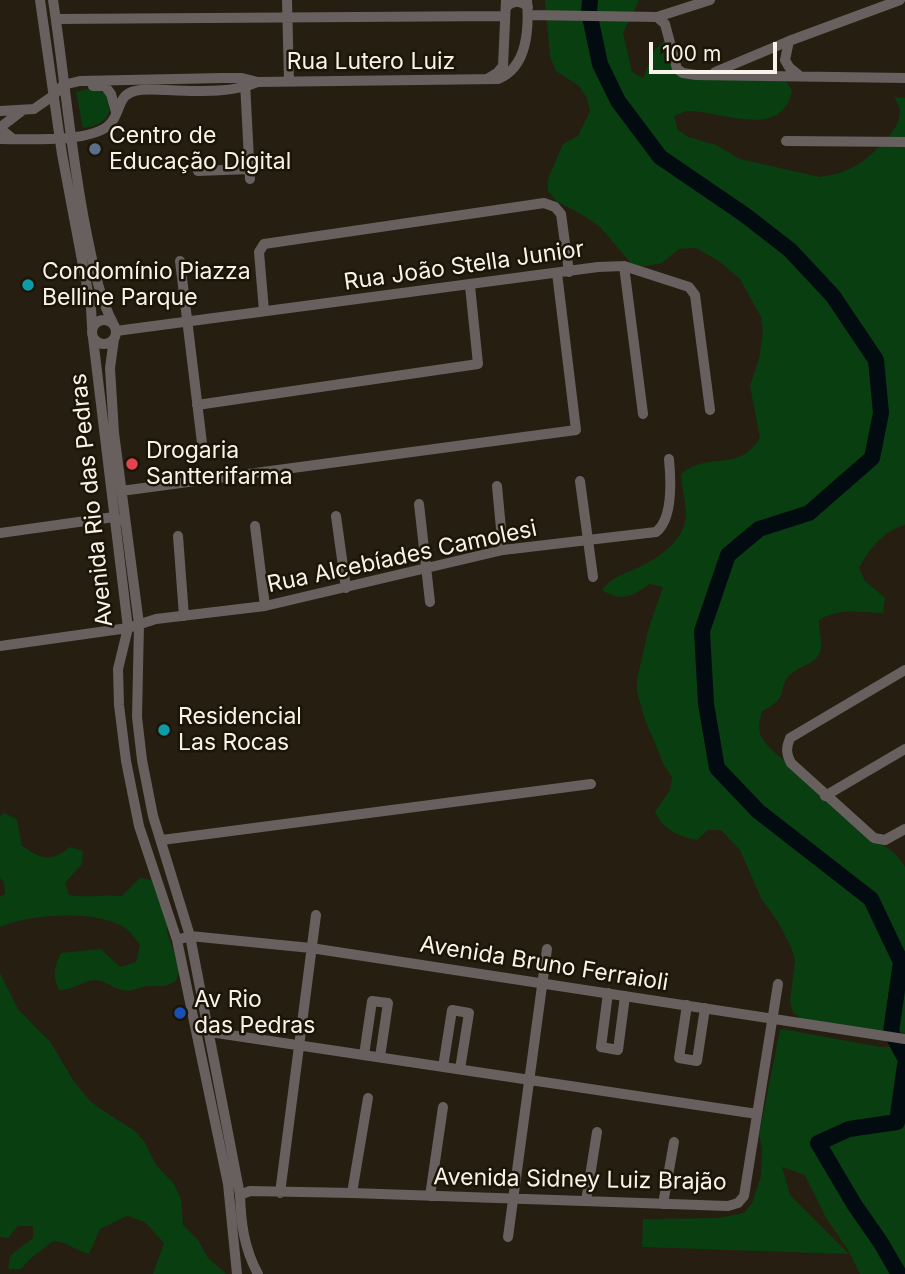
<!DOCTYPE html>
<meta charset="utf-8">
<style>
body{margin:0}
#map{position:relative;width:905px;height:1274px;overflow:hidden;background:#261e10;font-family:Inter,sans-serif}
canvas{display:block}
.scale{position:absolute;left:649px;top:42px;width:128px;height:32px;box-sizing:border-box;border:4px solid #f8f3ea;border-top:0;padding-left:9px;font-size:21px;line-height:24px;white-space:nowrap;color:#f8f3ea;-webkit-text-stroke:5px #1c1507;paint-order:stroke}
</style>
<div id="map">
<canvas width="905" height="1274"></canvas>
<div class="scale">100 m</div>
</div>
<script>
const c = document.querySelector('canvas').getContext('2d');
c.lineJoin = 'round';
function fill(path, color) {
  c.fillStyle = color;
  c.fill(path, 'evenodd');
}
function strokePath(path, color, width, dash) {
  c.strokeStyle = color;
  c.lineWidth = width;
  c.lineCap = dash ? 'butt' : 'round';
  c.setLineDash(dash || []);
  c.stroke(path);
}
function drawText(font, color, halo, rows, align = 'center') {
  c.font = font + ' Inter,sans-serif';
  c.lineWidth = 5;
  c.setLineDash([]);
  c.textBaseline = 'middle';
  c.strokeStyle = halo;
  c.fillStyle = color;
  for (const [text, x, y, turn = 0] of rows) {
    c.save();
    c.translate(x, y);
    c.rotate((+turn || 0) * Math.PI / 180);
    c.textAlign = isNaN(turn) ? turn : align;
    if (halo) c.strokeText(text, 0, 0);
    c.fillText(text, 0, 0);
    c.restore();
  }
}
const green = new Path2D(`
 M545 0H639L623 33 632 72 643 78 655 49 665 40 678 62 688 73 785 80 792 90C784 140 722 112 690 111 684 111 679 114 674 116L678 130 688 137 716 145 740 159 820 177C834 175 851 170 863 161 876 151 905 126 899 107 898 103 896 100 894 97L905 98V525C884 530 869 549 859 568L865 581 885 598 883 613C859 613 842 607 819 620 819 629 822 641 821 649 817 664 802 665 792 673 775 688 792 697 762 711 757 731 758 736 773 751L876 841C890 848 897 854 905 867V1033L896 1031 883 1033 804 1020 793 1013 790 1000 795 960 791 947 778 922 762 900 740 850 721 830H708L697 840C678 837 663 829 655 812L670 790 672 777 664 765 644 717 637 692V679L649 627 663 587 649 584C633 597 620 602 602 590 611 578 619 576 633 570 656 560 687 541 686 512 685 500 682 487 681 474 711 450 737 474 760 438L750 386 759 359 763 332 761 317 740 279 719 261 696 248 679 249 662 263 635 268 600 227 583 215 556 201 548 191V179L563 144 578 136 590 111 587 98 579 86 556 71 550 57Z
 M93 87 106 94 110 111C104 123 97 126 83 128L76 92Z
 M4 813 17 819 22 846C42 859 50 863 70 847L83 851 82 864 65 883 69 895C86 898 104 894 122 896L140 878 153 880 167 918V932L180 969 176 981C160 989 164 985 149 986 140 986 133 993 122 990 113 988 106 981 96 980 83 980 75 990 59 990 52 975 54 967 61 953L101 949 120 967 136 962 140 945C134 937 129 929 120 925 91 910 29 914 0 927V897L5 894 4 882 0 878V816Z
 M0 973 18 1009 51 1043 73 1080 89 1100 99 1108 135 1131 144 1141 156 1165 174 1184 181 1199 183 1225 198 1240 208 1258 226 1274H153L164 1243 145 1222 127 1216 100 1229 89 1254C75 1250 67 1242 53 1241L31 1258 21 1269H8L10 1256 33 1238V1226H18L8 1238 0 1237Z
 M783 1029 880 1047H905V1274H860L848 1250 826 1218 805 1175 782 1167 790 1195 849 1254 642 1247 643 1219 719 1218 744 1213 752 1203 761 1176 762 1148 759 1135 780 1030Z`);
const river = new Path2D(`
 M590 0 589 12 600 64 618 101 660 157 745 215 790 250 833 296 876 360 881 413 872 458 809 513 759 529 728 555 702 631 706 704 717 768 758 811 871 899 901 962 891 1032 905 1058
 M899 1274 881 1243 854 1204 818 1143 849 1129 897 1122 905 1065`);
const minor = new Path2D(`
 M40 0 62 154 91 308 92 327
 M53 0C65 79 71 158 87 235 93 264 99 297 113 323
 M287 0 289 81
 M506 7C513 0 521 0 528 7
 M528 15 657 17 710 0
 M657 17 665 24 677 69 683 73 696 75 905 78
 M56 19 505 16
 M789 41 785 60 789 67 800 76
 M715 72 789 41 900 0
 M487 79 497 73 503 66 506 0
 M245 82 250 179
 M93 86H105L111 94 116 112
 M0 111 34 109 54 95 63 85 80 81 222 78H242L258 82 498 79C528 67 529 28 527 0
 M0 139C25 139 93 143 110 124 121 113 117 95 135 91 145 88 157 90 167 90 197 91 230 94 258 82
 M13 139 3 131 2 126 23 110
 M786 141 905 142
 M198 171 249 169
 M180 261 202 443
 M624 266 643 414
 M264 311 259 252 264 244 544 203 555 207 561 214 569 272
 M92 332a12 12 0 1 1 24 0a12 12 0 1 1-24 0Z
 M116 331 598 267 624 266 689 287 695 295 710 410
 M93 338 128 628 118 669 119 705 126 761 139 826 177 940 228 1184 237 1274
 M114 339 110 368 114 433 139 624 137 717 142 760 153 816 190 936 240 1195C241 1224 244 1248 258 1274
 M197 405 478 364 470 286
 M580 481 593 577
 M497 486 503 550
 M121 491 576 430 557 273
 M419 504 430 602
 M336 516 346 588
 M255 526 265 606
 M0 533 114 517 119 521
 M178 536 184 616
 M0 646 128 628 156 619 265 606 503 550 656 532C673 519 671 480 669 459
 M905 670 790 738C786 748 786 754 791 763L874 838 885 840 905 829
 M825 796 905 749
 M162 840 591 784
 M177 940 190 936 311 948 905 1039
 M608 993 601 1047 618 1050 625 996
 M687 1005 679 1058 697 1061 705 1008
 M210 1032 757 1114
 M364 1055 372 1001 388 1003 380 1057
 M443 1067 452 1010 469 1013 460 1069
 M280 1193 316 915
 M352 1193 368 1098
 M240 1195 250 1191 352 1193 728 1206 738 1203 744 1196 778 984
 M430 1196 443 1107
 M586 1201 597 1132
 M663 1204 674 1142
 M508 1237 547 949`);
const markers = [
 [95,149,7,"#5c6f8a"],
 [28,285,7,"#0f9aa8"],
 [132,464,7,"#e0444e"],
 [164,730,7,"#0f9aa8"],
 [180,1013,7,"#1a4fb4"]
];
const streetNames = [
 ["Rua Lutero Luiz",371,62],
 ["Rua João Stella Junior",464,266,-8],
 ["Avenida Rio das Pedras",92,500,-96],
 ["Rua Alcebíades Camolesi",402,557,-12],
 ["Avenida Bruno Ferraioli",544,964,9],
 ["Avenida Sidney Luiz Brajão",580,1180,1]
];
const poiNames = [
 ["Centro de",109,136],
 ["Educação Digital",109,162],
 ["Condomínio Piazza",42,272],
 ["Belline Parque",42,298],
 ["Drogaria",146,451],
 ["Santterifarma",146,477],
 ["Residencial",178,717],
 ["Las Rocas",178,743],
 ["Av Rio",194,1000],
 ["das Pedras",194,1026]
];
fill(green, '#093e11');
strokePath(river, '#020c10', 16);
strokePath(minor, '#685f5f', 10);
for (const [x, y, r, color] of markers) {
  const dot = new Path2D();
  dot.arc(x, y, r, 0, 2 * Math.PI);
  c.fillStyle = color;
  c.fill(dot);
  strokePath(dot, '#1c1507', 2.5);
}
drawText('23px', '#f8f3ea', '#1c1507', streetNames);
drawText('23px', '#f8f3ea', '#1c1507', poiNames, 'left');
</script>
